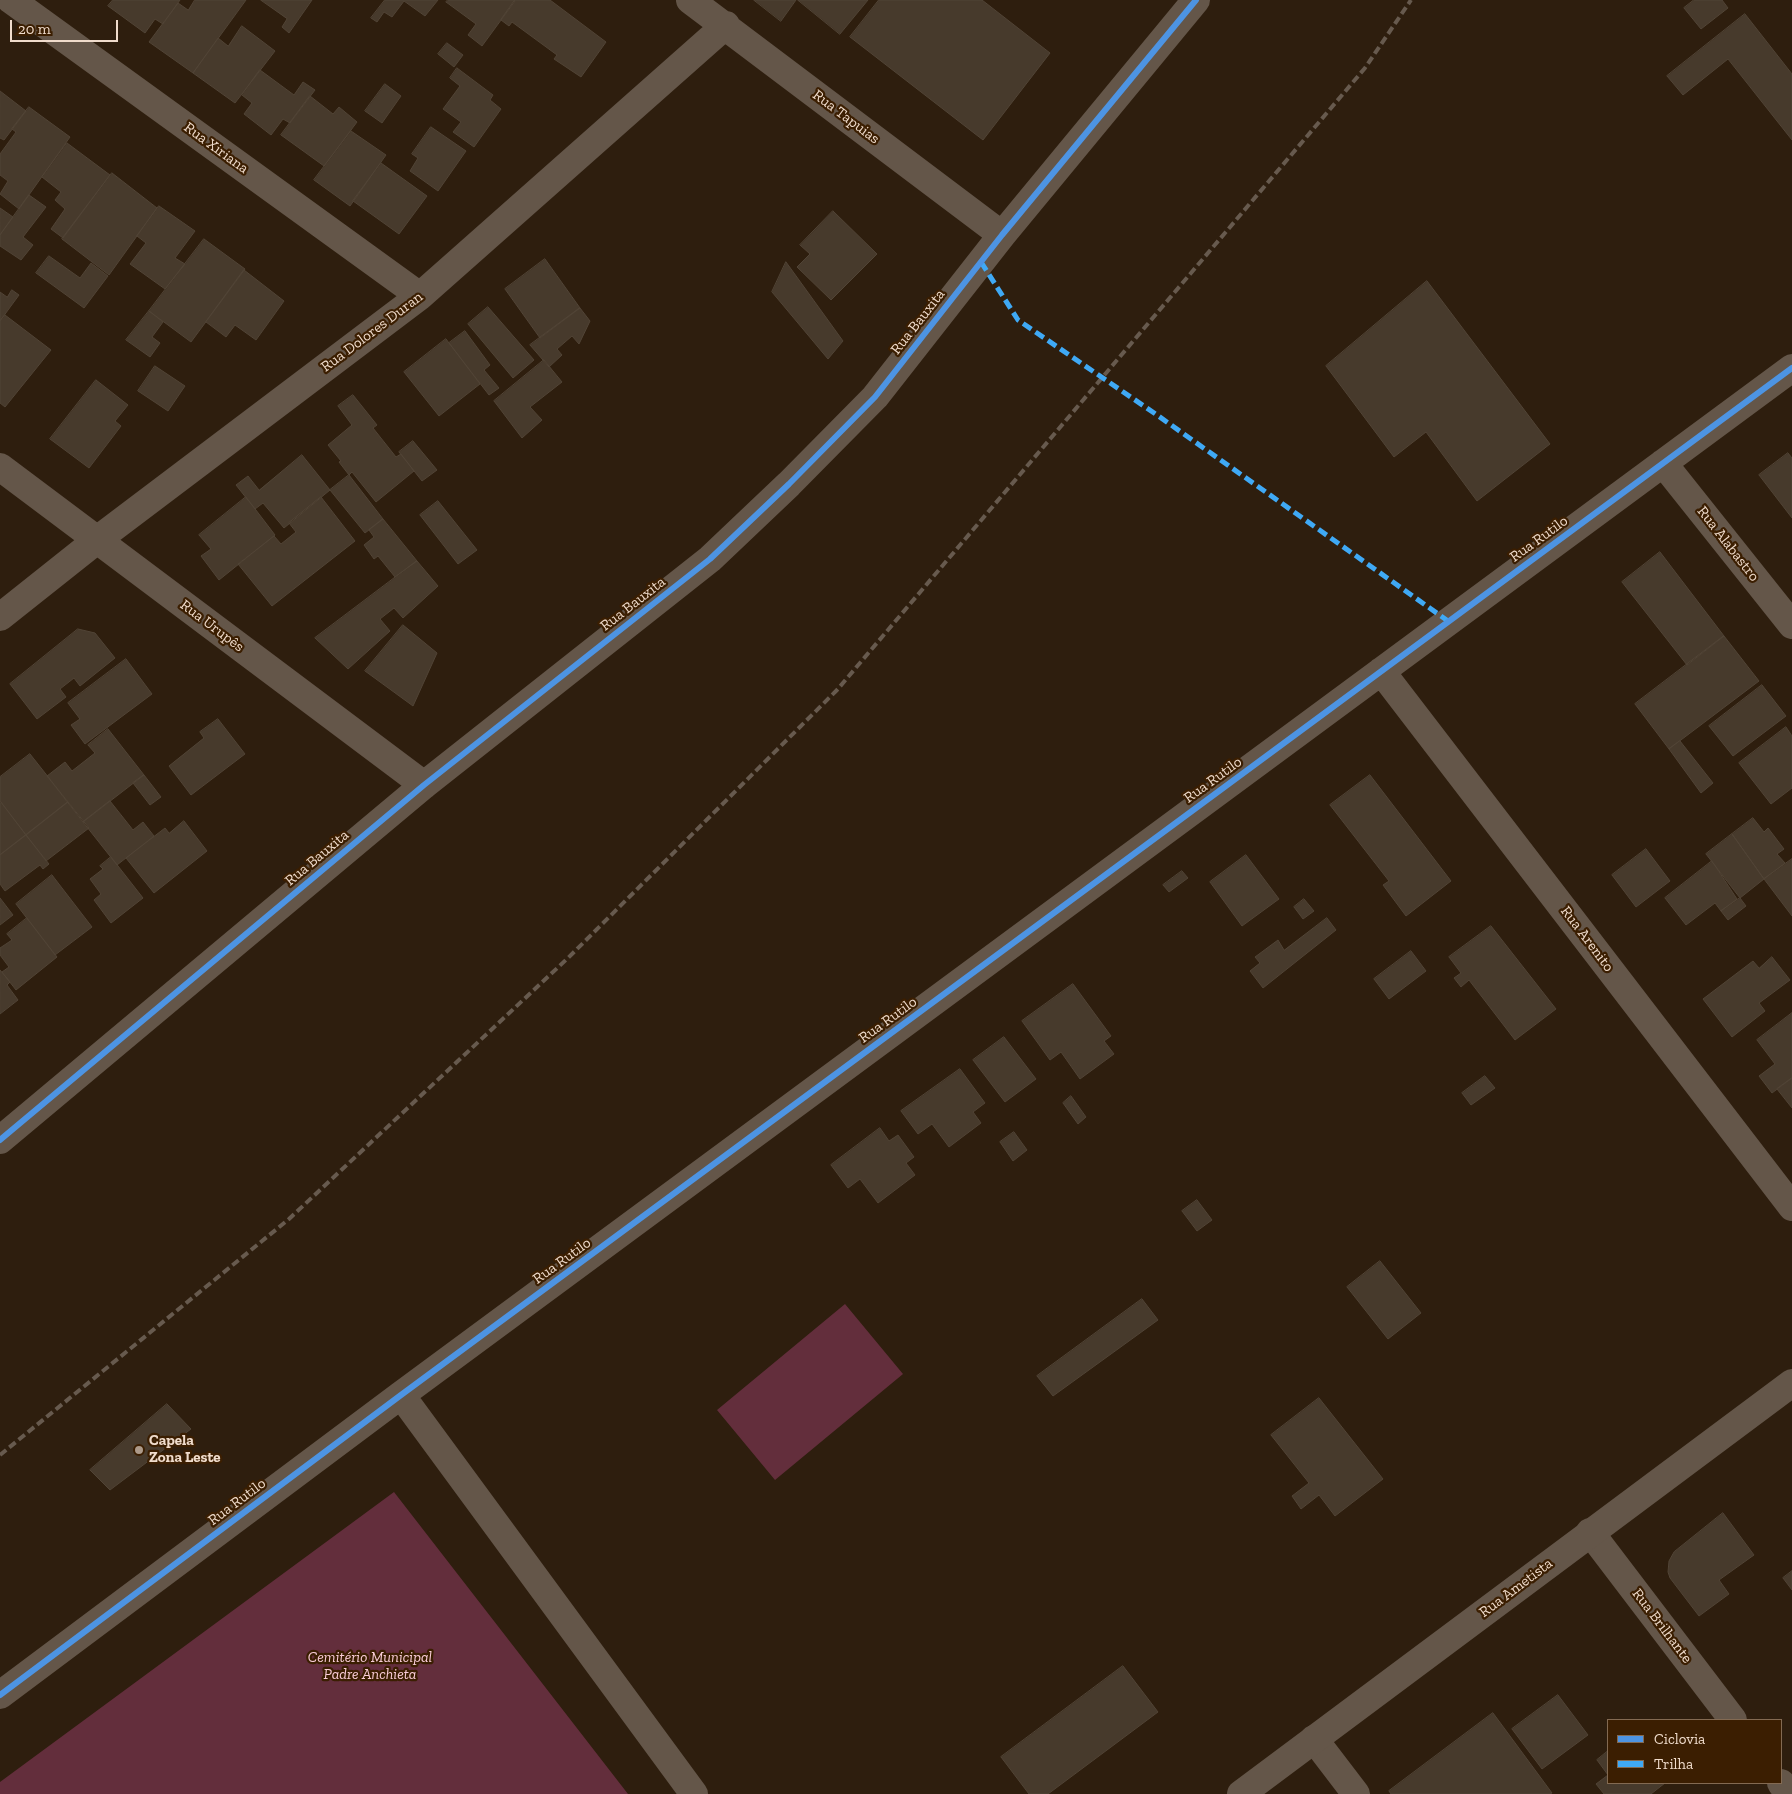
<!DOCTYPE html>
<meta charset="utf-8">
<style>
body{margin:0}
#map{position:relative;width:1792px;height:1794px;overflow:hidden;background:#2e1e0e;font-family:"Zilla Slab",serif}
canvas{display:block}
.legend{position:absolute;left:1607px;top:1719px;width:175px;height:65px;box-sizing:border-box;background:#3b1e01;border:1px solid #836a52;margin:0;padding:6px 9px;list-style:none;font-size:15px;color:#f0dccc}
.legend li{display:flex;align-items:center;gap:10px;height:25px}
.legend b{width:25px;border:1px solid #836a52}
.scale{position:absolute;left:10px;top:20px;width:108px;height:22px;box-sizing:border-box;border:2px solid #f0dccc;border-top:0;padding-left:6px;font-size:15px;line-height:18px;white-space:nowrap;color:#f0dccc;-webkit-text-stroke:4px #3b1e01;paint-order:stroke}
</style>
<div id="map">
<canvas width="1792" height="1794"></canvas>
<ul class="legend">
<li><b style="height:6px;background:#4d94e3"></b>Ciclovia</li>
<li><b style="height:6px;background:#3fa9f5"></b>Trilha</li>
</ul>
<div class="scale">20 m</div>
</div>
<script>
const c = document.querySelector('canvas').getContext('2d');
c.lineJoin = 'round';
function fill(path, color) {
  c.fillStyle = color;
  c.fill(path, 'evenodd');
}
function strokePath(path, color, width, dash) {
  c.strokeStyle = color;
  c.lineWidth = width;
  c.lineCap = dash ? 'butt' : 'round';
  c.setLineDash(dash || []);
  c.stroke(path);
}
function drawText(font, color, halo, rows, align = 'center') {
  c.font = font + ' "Zilla Slab",serif';
  c.lineWidth = 4.5;
  c.setLineDash([]);
  c.textBaseline = 'middle';
  c.strokeStyle = halo;
  c.fillStyle = color;
  for (const [text, x, y, turn = 0] of rows) {
    c.save();
    c.translate(x, y);
    c.rotate((+turn || 0) * Math.PI / 180);
    c.textAlign = isNaN(turn) ? turn : align;
    if (halo) c.strokeText(text, 0, 0);
    c.fillText(text, 0, 0);
    c.restore();
  }
}
const green = new Path2D(`
 M845 1304 903 1374 775 1480 717 1410Z
 M394 1492 628 1794H0V1782Z`);
const building = new Path2D(`
 M113 0H180L163 24 155 19 145 33 108 6Z
 M195 0H246L193 73 149 42 178 3 188 10Z
 M261 0H312L289 33 282 27 287 19Z
 M385 0H438L425 16 404 1 392 17 384 12 377 22 371 18Z
 M448 0H514L515 1 482 46 468 35 476 24 446 2Z
 M515 0H550L606 42 581 77 554 59 557 55 512 22 509 26 501 20Z
 M754 0H796L781 21Z
 M798 0H868L840 34Z
 M879 0H982L1050 53 983 140 850 37Z
 M1694 0H1722L1728 8 1701 29 1684 8Z
 M1745 14 1792 74V140L1728 59 1683 95 1667 76Z
 M242 26 275 51 235 103 193 73 218 38 228 46Z
 M447 43 463 55 454 67 438 54Z
 M457 68 493 95 490 100 501 109 474 147 453 132 461 122 443 109 460 86 450 78Z
 M260 70 294 95 303 82 315 90 290 123 283 119 271 135 244 114 252 103 242 95Z
 M385 84 401 96 382 123 365 111Z
 M0 91 26 111 4 140 0 138Z
 M310 96 333 114 339 107 357 122 324 166 281 135Z
 M29 107 70 137 19 209 0 194 8 181 0 175V154L16 132 12 129Z
 M431 127 466 151 438 191 410 171 418 158 412 154Z
 M351 131 386 155 350 206 314 180Z
 M67 143 110 175 63 238 51 229 65 209 55 200 61 192 42 177Z
 M381 163 427 196 399 234 353 201Z
 M112 173 157 208 109 275 62 239Z
 M29 195 46 207 23 237 33 245 21 260 0 246V235Z
 M159 206 195 231 175 258 185 264 165 289 130 264 146 243 137 236Z
 M0 208 13 217 0 235Z
 M833 211 877 254 831 300 797 267 810 254 800 245Z
 M204 239 245 269 191 342 149 311Z
 M49 256 80 278 91 263 108 276 84 308 36 273Z
 M545 259 580 308 540 338 505 289Z
 M786 262 843 341 828 359 772 292Z
 M244 270 284 301 256 340 235 325 226 337 206 322Z
 M1427 281 1550 444 1477 501 1426 432 1394 457 1326 366Z
 M12 290 19 295 0 321V292L7 297Z
 M488 307 534 360 513 378 468 324Z
 M580 308 590 321 579 344 572 336 557 349 562 355 549 367 530 345Z
 M149 311 163 322 152 337 160 343 150 357 126 340Z
 M5 315 51 350 5 407 0 403V321Z
 M465 331 490 365 484 370 499 388 489 395 449 343Z
 M446 339 480 384 439 416 404 372Z
 M544 360 562 382 530 407 542 420 522 438 494 401Z
 M155 366 185 386 168 411 138 391Z
 M96 380 128 405 115 421 121 426 89 468 50 439Z
 M353 395 377 425 373 428 396 457 401 454 414 471 376 502 352 472 349 475 339 462 341 461 328 445 352 425 338 406Z
 M413 441 437 470 422 481 399 452Z
 M1788 453 1792 458V518L1759 475Z
 M302 455 330 490 284 528 263 503 255 509 236 485 248 476 259 490Z
 M349 475 383 519 365 533 330 490Z
 M246 497 275 535 219 580 201 556 211 549 199 535Z
 M321 497 355 541 272 606 238 564 274 536 281 544 296 532 289 523Z
 M438 501 477 550 458 564 420 515Z
 M383 519 417 561 395 577 378 556 374 559 364 545 374 537 369 530Z
 M1660 552 1724 636 1687 665 1622 582Z
 M417 561 438 586 403 618 394 608 380 619 390 631 348 669 315 638Z
 M403 625 437 653 413 706 365 671Z
 M78 629 95 633 115 658 80 686 74 678 60 689 66 697 37 719 10 684Z
 M1724 636 1759 681 1669 749 1635 704Z
 M126 659 152 694 85 744 71 725 80 719 68 703Z
 M1762 685 1786 716 1733 756 1709 726Z
 M218 719 245 754 191 795 169 766 204 738 200 732Z
 M1786 727 1792 736V788L1771 804 1739 763Z
 M108 729 144 775 83 822 47 776 65 762 72 771 95 753 88 745Z
 M1680 741 1713 783 1701 793 1669 749Z
 M30 754 68 802 26 835 0 801V777Z
 M144 775 161 797 150 805 133 783Z
 M1370 775 1451 881 1406 916 1383 885 1389 881 1330 805Z
 M110 801 133 830 143 822 154 836 117 865 83 822Z
 M1 802 26 835 0 855V803Z
 M68 802 89 828 46 861 26 835Z
 M1753 818 1764 832 1768 828 1784 849 1777 854 1785 863 1764 879 1732 834Z
 M184 821 207 851 154 893 126 858 165 828 169 833Z
 M1732 834 1764 879 1740 898 1706 854Z
 M26 835 49 864 43 869 40 865 5 891 0 884V855Z
 M1646 849 1670 881 1636 907 1612 875Z
 M1246 855 1279 899 1242 926 1210 882Z
 M111 857 143 898 111 923 94 900 101 894 90 879 103 869 100 866Z
 M1792 859V916L1764 879Z
 M1712 861 1737 899 1721 911 1715 903 1686 925 1665 898Z
 M1182 871 1188 878 1169 892 1163 885Z
 M52 875 92 927 55 955 16 904Z
 M0 898 13 915 0 925Z
 M1740 898 1746 906 1728 920 1721 911Z
 M1304 899 1314 911 1303 919 1294 907Z
 M27 918 57 957 16 990 2 972 9 967 0 955V948L12 940 7 934Z
 M1327 918 1336 930 1263 988 1250 971 1260 963 1255 957 1278 940 1284 950Z
 M1491 926 1556 1009 1515 1040 1469 980 1461 987 1454 978 1461 973 1449 957Z
 M1411 951 1426 971 1389 999 1374 979Z
 M1772 957 1790 980 1759 1003 1765 1011 1732 1037 1703 999 1753 961 1759 968Z
 M0 970 10 982 7 985 18 1000 0 1014Z
 M1073 984 1111 1036 1104 1041 1114 1054 1080 1079 1061 1052 1050 1060 1022 1021Z
 M1792 1013V1078L1772 1093 1759 1076 1775 1064 1757 1040Z
 M1004 1037 1036 1079 1005 1102 973 1060Z
 M960 1069 985 1103 973 1112 981 1123 949 1147 932 1124 918 1134 901 1111Z
 M1485 1076 1495 1088 1471 1105 1462 1093Z
 M1792 1078V1108L1777 1089Z
 M1071 1096 1086 1117 1078 1124 1063 1103Z
 M880 1128 889 1141 898 1135 914 1157 906 1163 915 1175 878 1203 860 1179 848 1188 831 1165Z
 M1014 1132 1027 1150 1013 1161 1000 1142Z
 M1197 1200 1212 1220 1197 1231 1182 1211Z
 M1380 1261 1421 1313 1388 1339 1347 1287Z
 M1142 1299 1158 1320 1053 1396 1037 1376Z
 M1319 1398 1383 1479 1335 1516 1319 1495 1301 1509 1292 1496 1309 1483 1271 1435Z
 M167 1404 191 1429 110 1490 90 1470Z
 M1723 1513 1754 1555 1719 1580 1729 1594 1699 1616 1670 1578 1668 1572 1669 1561 1674 1552Z
 M1792 1571V1590L1783 1578Z
 M1123 1666 1158 1712 1048 1794H1029L1001 1757Z
 M1558 1695 1588 1735 1542 1769 1512 1729Z
 M1493 1713 1552 1793 1550 1794H1391L1389 1791Z
 M1608 1751V1783H1665L1651 1794H1604L1596 1784 1608 1775 1597 1760Z`);
const minor = new Path2D(`
 M11 0 420 296
 M690 0 1002 235
 M1663 463 1792 625
 M0 467 424 785
 M0 617 97 540 420 296 726 25
 M1381 671 1792 1207
 M0 1140 424 785 710 559 789 484 875 397 1002 235 1196 0
 M401 1395 694 1794
 M1590 1532 1733 1720
 M0 1695 401 1395 1792 368
 M1314 1739 1356 1794
 M1781 1783 1789 1794`);
const tertiary = new Path2D(`
 M1241 1794 1792 1383`);
const rail = new Path2D(`
 M0 1455 289 1219 568 958 837 690 1365 68 1411 0`);
const quiet = new Path2D(`
 M981 262 1018 320 1157 415 1448 621`);
const cycleway = new Path2D(`
 M0 1140 424 785 710 559 789 484 875 397 1002 235 1196 0
 M0 1695 401 1395 1792 368`);
const markers = [
 [139,1450,5,"#ac9a8a"]
];
const streetNames = [
 ["Rua Tapuias",846,117,37],
 ["Rua Xiriana",216,148,36],
 ["Rua Bauxita",918,322,-52],
 ["Rua Dolores Duran",372,332,-37],
 ["Rua Rutilo",1539,539,-36],
 ["Rua Alabastro",1728,544,52],
 ["Rua Bauxita",633,604,-38],
 ["Rua Urupês",212,626,37],
 ["Rua Rutilo",1213,780,-36],
 ["Rua Bauxita",317,858,-40],
 ["Rua Arenito",1587,939,53],
 ["Rua Rutilo",888,1020,-36],
 ["Rua Rutilo",562,1261,-36],
 ["Rua Rutilo",237,1502,-37],
 ["Rua Ametista",1516,1588,-37],
 ["Rua Brilhante",1662,1626,53]
];
const poiNames = [
 ["Capela",149,1441],
 ["Zona Leste",149,1458]
];
const parkNames = [
 ["Cemitério Municipal",370,1658],
 ["Padre Anchieta",370,1675]
];
fill(green, '#632e3c');
fill(building, '#473a2c');
strokePath(building, '#514436', 1);
strokePath(minor, '#645649', 28);
strokePath(tertiary, '#645649', 28);
strokePath(rail, '#675a4e', 4, [8, 4]);
strokePath(quiet, '#3fa9f5', 5, [10, 5]);
strokePath(cycleway, '#4d94e3', 6);
for (const [x, y, r, color] of markers) {
  const dot = new Path2D();
  dot.arc(x, y, r, 0, 2 * Math.PI);
  c.fillStyle = color;
  c.fill(dot);
  strokePath(dot, '#3b1e01', 2);
}
drawText('15px', '#f0dccc', '#3b1e01', streetNames);
drawText('bold 15px', '#f0dccc', '#3b1e01', poiNames, 'left');
drawText('italic 15px', '#facdd9', '#3b1e01', parkNames);
</script>
